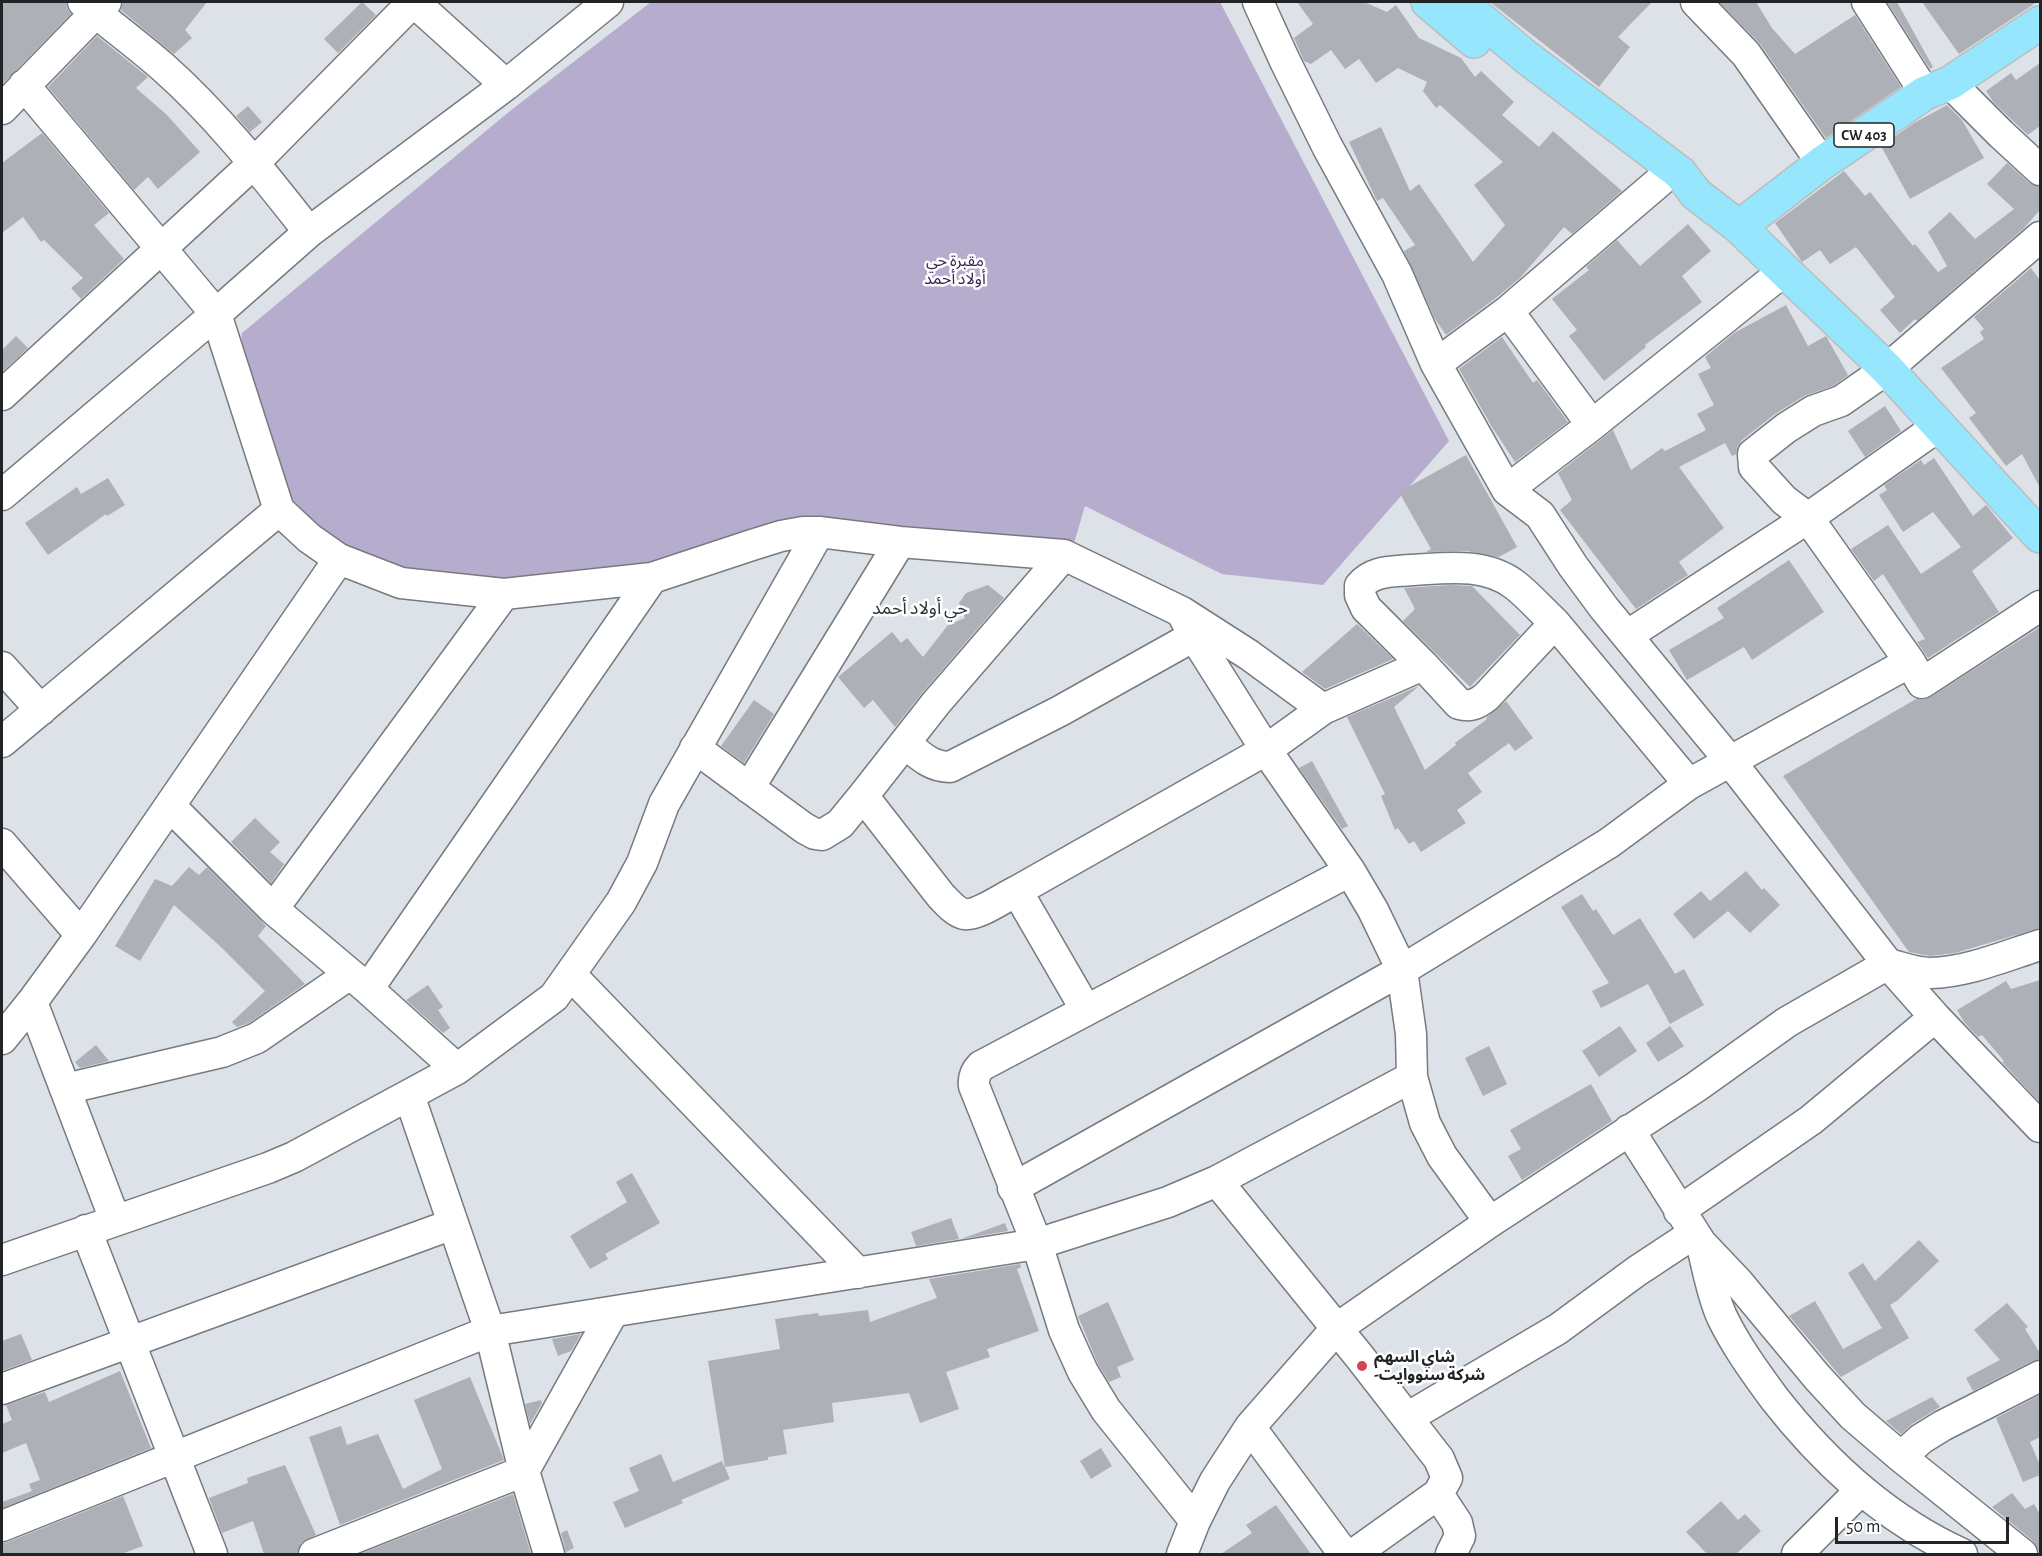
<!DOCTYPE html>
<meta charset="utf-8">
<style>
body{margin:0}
#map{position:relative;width:2042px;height:1556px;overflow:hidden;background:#dce2e7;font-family:"Alegreya Sans",sans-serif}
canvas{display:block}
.frame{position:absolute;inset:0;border:3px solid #212325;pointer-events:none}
.scale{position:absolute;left:1835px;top:1517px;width:174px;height:27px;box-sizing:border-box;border:3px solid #212325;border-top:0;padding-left:8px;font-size:18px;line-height:21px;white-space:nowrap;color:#212325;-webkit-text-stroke:4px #fff;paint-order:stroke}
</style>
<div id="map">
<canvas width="2042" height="1556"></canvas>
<div class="frame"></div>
<div class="scale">50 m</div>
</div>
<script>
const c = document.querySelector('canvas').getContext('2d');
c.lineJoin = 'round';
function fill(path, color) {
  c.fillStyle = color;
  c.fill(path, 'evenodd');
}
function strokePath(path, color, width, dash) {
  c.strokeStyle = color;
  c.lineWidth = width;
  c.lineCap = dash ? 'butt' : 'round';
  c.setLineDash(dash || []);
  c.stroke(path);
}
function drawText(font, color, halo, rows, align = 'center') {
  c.font = font + ' "Alegreya Sans","Noto Sans Arabic",sans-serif';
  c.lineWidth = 5;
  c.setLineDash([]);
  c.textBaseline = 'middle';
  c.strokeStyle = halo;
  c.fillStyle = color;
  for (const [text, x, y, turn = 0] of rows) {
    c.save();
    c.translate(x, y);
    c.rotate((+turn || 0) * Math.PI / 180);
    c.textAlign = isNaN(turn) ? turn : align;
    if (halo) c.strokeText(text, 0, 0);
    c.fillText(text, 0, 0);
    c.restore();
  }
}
const green = new Path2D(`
 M651 2H1220L1449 441 1323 585 1222 574 1085 506 1072 550 800 526 650 574 385 588 280 534 239 376 242 333 510 111Z`);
const building = new Path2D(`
 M2 2H66L67 8 71 14 2 85Z
 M123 2H207L185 30 192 38 174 54 121 10Z
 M362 2 376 15 338 53 324 39Z
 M1297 2H1364L1387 12 1396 5 1419 38 1461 58 1475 77 1481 71 1514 102 1502 115 1539 147 1553 131 1622 191 1572 234 1564 227 1520 278 1497 297 1446 335 1435 319 1404 251 1415 245 1383 198 1377 201 1349 142 1381 127 1410 191 1419 184 1473 262 1505 225 1474 185 1503 162 1440 105 1436 108 1423 91 1427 82 1398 68 1376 83 1359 59 1345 69 1331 50 1311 64 1304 61 1294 38 1313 24Z
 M1490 2H1652L1618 37 1630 47 1599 87Z
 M1719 2H1756L1772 28 1795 54 1855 15 1901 87 1826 138 1760 44Z
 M1887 2H1897L1933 67 1930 69Z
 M1922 2H2037L1959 54Z
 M97 36 148 77 136 88 167 115 200 152 158 189 148 177 134 190 48 87Z
 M2040 63V126L2028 135 1994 103 1986 91 2011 73 2016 80Z
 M1947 105 1962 120 1984 158 1910 199 1881 146 1914 123Z
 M248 106 262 122 250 132 236 116Z
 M42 133 109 213 94 225 124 259 81 299 71 288 83 278 44 240 41 242 23 217 2 233V163Z
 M2007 163 2029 183 2040 187V210L2024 228 1917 321 1915 319 1900 333 1880 310 1895 297 1856 247 1830 264 1820 250 1802 262 1775 223 1844 171 1865 196 1870 192 1913 246 1915 244 1938 272 1947 266 1928 232 1950 212 1975 239 2014 209 1987 184Z
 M1688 224 1711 251 1682 276 1702 302 1645 345 1646 347 1604 381 1569 336 1577 330 1552 299 1589 270 1586 267 1617 240 1640 266Z
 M2031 268 2040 280V488L2022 454 2006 466 1969 418 1976 413 1941 368 1984 339 1980 332 1984 329 1974 317Z
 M1786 305 1808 346 1826 336 1848 375 1833 386 1804 396 1775 414 1742 440 1737 447 1736 454 1732 456 1725 443 1679 467 1724 528 1679 562 1688 575 1636 609 1560 510 1572 500 1558 473 1613 430 1631 470 1662 448 1665 451 1706 430 1697 414 1714 405 1698 374 1711 368 1705 357 1734 333Z
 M16 336 28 348 2 372V350Z
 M1502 337 1533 383 1537 380 1568 422 1515 462 1492 427 1459 369Z
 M1885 406 1901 431 1865 457 1848 431Z
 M1466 455 1517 547 1499 557 1467 551 1426 552 1431 549 1399 492Z
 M1934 458 1973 516 1986 505 2013 538 1972 571 1999 612 1928 658 1917 642 1925 639 1883 574 1874 581 1851 549 1888 525 1921 574 1961 547 1933 512 1903 532 1879 495 1887 490 1884 485 1921 460 1924 465Z
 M108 478 125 505 107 516 106 514 48 555 25 523 77 487 81 494Z
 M1789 560 1824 612 1752 660 1744 647 1687 680 1669 650 1724 618 1717 608Z
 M988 585 1004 598 923 692 895 727 873 700 864 708 838 677 892 632 901 643 907 638 923 657 948 625 965 618 959 603 966 593Z
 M1451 585 1472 586 1520 635 1470 687 1403 621 1415 609 1404 588Z
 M1357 624 1393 659 1325 689 1302 672Z
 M2040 627V928L1955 953 1930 956 1909 952 1783 776 1916 699 1923 700 1931 697Z
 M1419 686 1394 707 1425 770 1456 745 1455 743 1487 719 1486 718 1506 701 1533 738 1515 751 1509 743 1468 773 1482 792 1457 810 1466 823 1421 852 1414 841 1409 844 1398 828 1395 830 1381 796 1385 794 1347 717Z
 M754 700 774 714 744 763 721 746Z
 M1312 761 1348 826 1342 829 1299 768Z
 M255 818 280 842 270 852 284 864 271 883 231 842Z
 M189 867 199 875 207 867 266 926 258 936 305 984 249 1023 237 1027 232 1022 265 991 220 946 174 905 140 961 115 946 155 879 172 886Z
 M1746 871 1762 890 1764 888 1780 905 1750 933 1728 911 1694 939 1673 914 1701 891 1710 901Z
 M1582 894 1593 911 1596 909 1613 935 1640 918 1675 974 1684 969 1704 1005 1670 1024 1648 984 1601 1008 1592 991 1609 983 1561 907Z
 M2040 980V1103L2002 1062 2004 1061 1982 1035 1978 1037 1964 1022 1957 1010 2006 981 2011 989Z
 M428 985 443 1007 438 1010 450 1028 443 1033 406 1000Z
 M1620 1026 1637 1051 1599 1077 1582 1051Z
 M1670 1026 1684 1046 1658 1062 1646 1043Z
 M96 1045 109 1061 80 1068 75 1062Z
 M1489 1046 1507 1084 1483 1096 1465 1058Z
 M1591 1084 1612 1121 1522 1180 1508 1156 1521 1149 1510 1130Z
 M632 1173 660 1223 605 1254 608 1259 590 1269 570 1236 627 1202 616 1182Z
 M951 1218 959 1239 916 1246 911 1232Z
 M1005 1223 1008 1231 961 1239Z
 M1919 1240 1939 1261 1898 1300 1890 1305 1909 1338 1841 1377 1789 1316 1815 1301 1843 1349 1882 1328 1848 1273 1863 1263 1875 1281Z
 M1020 1264 1021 1267 1017 1269 1039 1331 987 1349 990 1357 946 1372 959 1409 920 1423 909 1393 832 1403 834 1422 783 1430 787 1454 768 1457V1460L725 1467 708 1361 780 1349 775 1319 818 1313 819 1316 868 1310 870 1322 937 1298 929 1279Z
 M1108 1302 1134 1360 1117 1367 1121 1377 1109 1382 1098 1364 1078 1316Z
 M2007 1303 2028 1327 2025 1329 2040 1353V1359L2032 1361 1973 1391 1966 1378 2000 1360 1974 1330Z
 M21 1334 32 1360 2 1371V1341Z
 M581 1334 571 1351 558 1356 552 1339Z
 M120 1371 151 1448 2 1508V1502L32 1491 29 1484 40 1480 26 1443 2 1453V1424L12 1420 6 1405 45 1392 49 1402Z
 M470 1377 504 1460 340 1525 309 1437 341 1426 347 1445 378 1434 403 1489 442 1469 414 1400Z
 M2040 1395V1437L2030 1442 2040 1465V1475L2023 1482 1996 1418Z
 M1932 1397 1940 1407 1912 1424 1901 1434 1886 1421Z
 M541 1400 542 1403 530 1424 525 1404Z
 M1101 1448 1112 1466 1091 1479 1080 1461Z
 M661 1454 673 1482 722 1461 730 1479 681 1500 683 1503 625 1528 613 1502 639 1491 629 1468Z
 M285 1465 316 1535 301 1543 297 1554H264L253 1521 222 1533 209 1498 248 1483 247 1478Z
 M2012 1493 2025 1509 2034 1504 2040 1514V1554L2033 1541 1992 1507Z
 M513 1494 531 1554H360Z
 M123 1496 143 1546 121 1554H2V1543L8 1542Z
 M1721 1501 1738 1520 1745 1514 1761 1531 1736 1554H1707L1686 1532Z
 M1276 1505 1311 1554H1221L1252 1533 1246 1525Z
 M567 1530 574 1548 566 1552 561 1533Z`);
const minor = new Path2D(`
 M83 2C109 24 138 45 164 68 219 117 264 175 309 232
 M414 2 506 85
 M608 2 506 85 309 232 216 314 279 510 309 538 339 559 401 583 504 594 652 578 752 545 781 536 803 532H819L900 542 1064 555 1182 612 1249 655 1323 709 1423 665 1459 704C1471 707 1477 704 1486 697L1555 623 1689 784
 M1258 2 1285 61 1327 146 1397 274 1436 364 1507 490 1540 515 1573 566 1604 608 1730 761 1888 964 1935 1017 2040 1127
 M1696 2 1746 54 1822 163
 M1867 2 1925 93
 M1950 83 2001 134 2040 170
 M2 109 106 2
 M1508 311 1592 425
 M1436 364 1508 311 1660 181
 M2 395 254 163 413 2
 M1507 490 1592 425 1785 270
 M2 495 216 314 24 85
 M1183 615 1194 636 1266 750 1350 871 1373 910 1402 970 1411 1034 1412 1077 1425 1123 1442 1156 1490 1222
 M1628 635 1808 518 1940 425
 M1910 662 1808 518 1784 500 1754 467 1753 454 1786 428 1813 411 1841 401 1887 369 2040 237
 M1423 665 1366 608 1360 595V586C1373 570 1392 572 1411 570 1446 568 1485 562 1515 585 1529 596 1542 611 1555 623
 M2 667 41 710
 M2 742 279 510
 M905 743C919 755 931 767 950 767L1060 711 1194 636
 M695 748 804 828 815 834 822 835 840 824 863 796 936 703 1064 555
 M749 788 900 542
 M863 796 941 896C947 902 955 912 964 914 978 916 1004 897 1017 891L1266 750 1323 709
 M170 806 273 909 368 989 457 1069
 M2 844 81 935
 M1017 891 1086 1010
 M273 909 504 594
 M571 975 858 1273
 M368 989 652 578
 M32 1002 115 1220
 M2 1039 32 1002 81 935 339 559
 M65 1089 222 1052 257 1038 350 974
 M409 1095 490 1331 524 1471 549 1554
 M1629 1130 1701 1243 1738 1282 1817 1377 1853 1416 1901 1457 2022 1554
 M1217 1181 1359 1356 1439 1459 1447 1478 1438 1494 1354 1554
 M1013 1188 1402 970 1609 843 1689 784 1910 662 1922 683 2040 606
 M1679 1211 1811 1120 1935 1017
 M86 1230 212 1554
 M1702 1246C1708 1270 1712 1295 1722 1317 1736 1346 1755 1372 1774 1398 1824 1462 1887 1520 1962 1554
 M2 1260 268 1168 294 1157 457 1069 554 997 621 902 642 863 664 804 819 532
 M2 1389 453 1224
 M1407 1418 1558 1329 1637 1271 1693 1234
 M1250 1427 1344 1554
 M1901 1457 1921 1439 1942 1426 2040 1376
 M1438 1494 1457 1523 1460 1536 1451 1554
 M1195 1521 1106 1410 1083 1372 1064 1330 1037 1244 974 1086C973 1078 975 1072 981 1066L1350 871
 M2 1526 490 1331 1037 1244 1168 1202 1217 1181 1412 1077
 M314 1554 524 1471 613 1312
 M1182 1554 1195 1521 1215 1481 1250 1427 1336 1329 1490 1222 1696 1087 1787 1022 1888 964C1901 967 1916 973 1930 973 1968 972 2005 956 2040 945
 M1797 1554 1861 1490`);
const major = new Path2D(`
 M1428 2 1474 41
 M1460 2 1526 57 1680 173 1696 194 1739 227 1822 163 1925 93 1950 83 2040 23
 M1739 227 1887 369 2040 536`);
const markers = [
 [1362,1366,6,"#d54454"]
];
const shields = [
 [1864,135,60]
];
const shieldNames = [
 ["CW 403",1864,135]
];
const parkNames = [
 ["مقبرة حي",955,261],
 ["أولاد أحمد",955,279]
];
const poiNames = [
 ["شاي السهم",1374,1357],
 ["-شركة سنووايت",1374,1375]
];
const neighbourhoodNames = [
 ["حي أولاد أحمد",920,609]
];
fill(green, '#b6acce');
fill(building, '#aeb0b7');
strokePath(minor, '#767b80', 33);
strokePath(major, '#bcbdbe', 36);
strokePath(minor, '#fff', 30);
strokePath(major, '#96e6fd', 33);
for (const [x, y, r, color] of markers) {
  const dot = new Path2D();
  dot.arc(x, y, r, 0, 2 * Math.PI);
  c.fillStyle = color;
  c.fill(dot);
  strokePath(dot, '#fff', 2);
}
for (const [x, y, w] of shields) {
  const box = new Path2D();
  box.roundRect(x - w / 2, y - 12, w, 24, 4.5);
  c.fillStyle = '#fff';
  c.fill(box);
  strokePath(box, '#212325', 1.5);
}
drawText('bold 15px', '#212325', null, shieldNames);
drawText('16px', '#372454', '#fff', parkNames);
drawText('bold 16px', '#212325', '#fff', poiNames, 'left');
drawText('18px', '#2f3438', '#fff', neighbourhoodNames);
</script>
